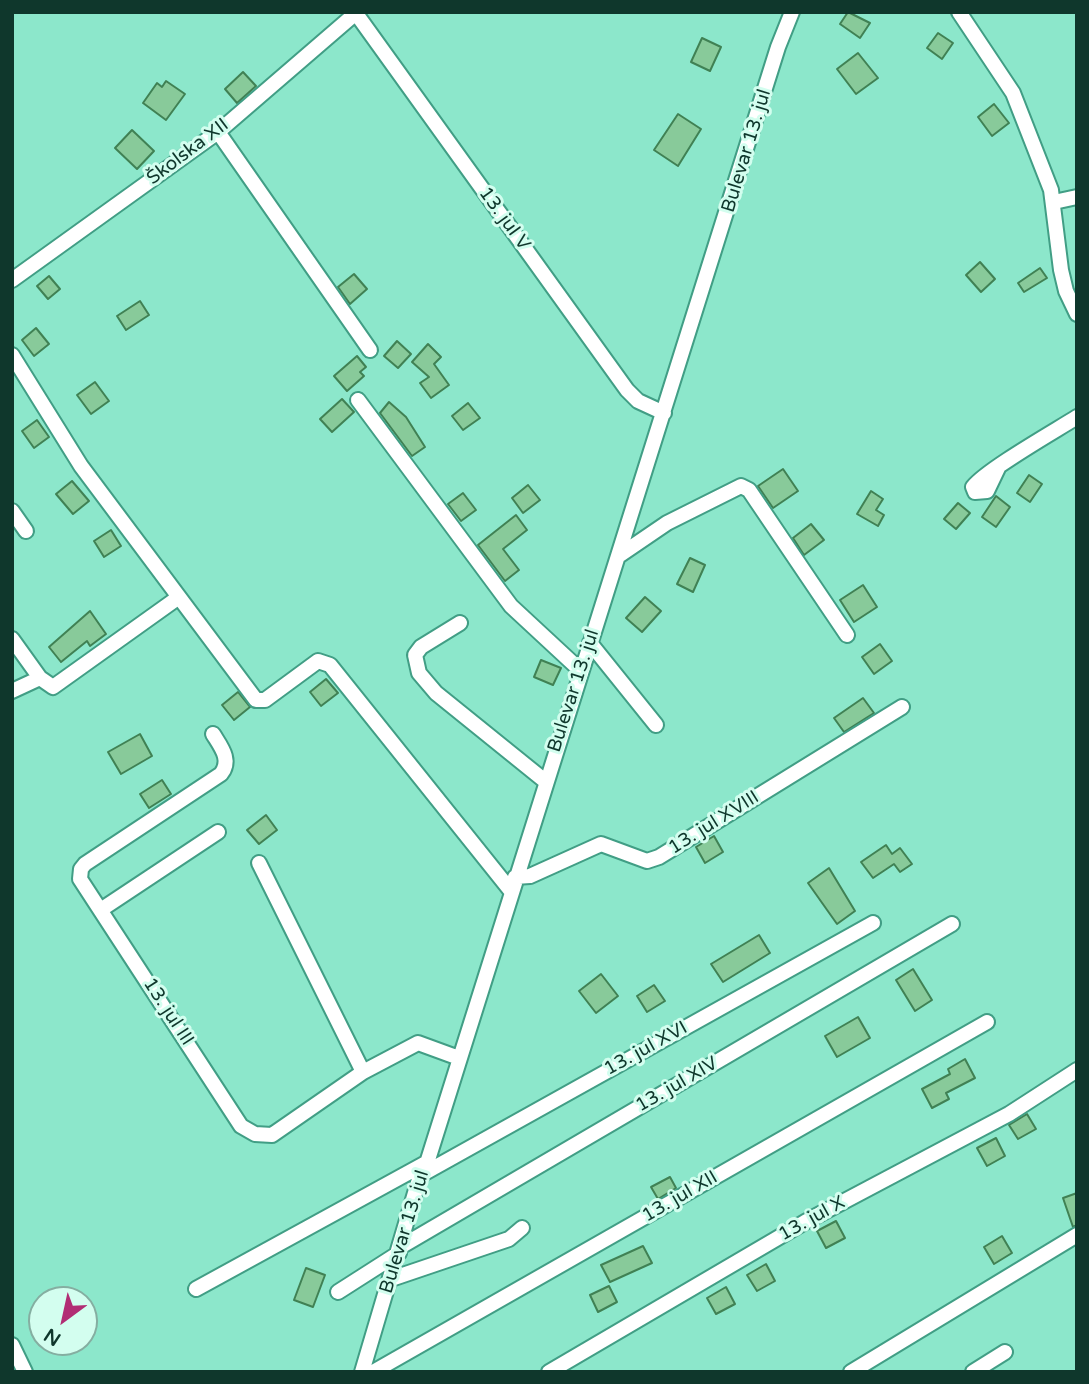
<!DOCTYPE html>
<meta charset="utf-8">
<style>
body{margin:0}
#map{position:relative;width:1089px;height:1384px;overflow:hidden;background:#8ce7cb;font-family:"Varela Round",sans-serif}
canvas{display:block}
.frame{position:absolute;inset:0;border:14px solid #0f372c;pointer-events:none}
.north{position:absolute;left:28px;top:1286px;width:70px;height:70px;box-sizing:border-box;background:#d3feef;border:2px solid #85aea1;border-radius:50%;rotate:213deg;font-size:19px;font-weight:700;line-height:28px;text-align:center;color:#0f372c}
.north::after{content:'';display:block;margin:auto;width:24px;height:32px;background:#b12d74;clip-path:polygon(50% 0,100% 100%,50% 72%,0 100%)}
</style>
<div id="map">
<canvas width="1089" height="1384"></canvas>
<div class="frame"></div>
<div class="north">N</div>
</div>
<script>
const c = document.querySelector('canvas').getContext('2d');
c.lineJoin = 'round';
function fill(path, color) {
  c.fillStyle = color;
  c.fill(path, 'evenodd');
}
function strokePath(path, color, width, dash) {
  c.strokeStyle = color;
  c.lineWidth = width;
  c.lineCap = dash ? 'butt' : 'round';
  c.setLineDash(dash || []);
  c.stroke(path);
}
function drawText(font, color, halo, rows, align = 'center') {
  c.font = font + ' "Varela Round",sans-serif';
  c.lineWidth = 6;
  c.setLineDash([]);
  c.textBaseline = 'middle';
  c.strokeStyle = halo;
  c.fillStyle = color;
  for (const [text, x, y, turn = 0] of rows) {
    c.save();
    c.translate(x, y);
    c.rotate((+turn || 0) * Math.PI / 180);
    c.textAlign = isNaN(turn) ? turn : align;
    if (halo) c.strokeText(text, 0, 0);
    c.fillText(text, 0, 0);
    c.restore();
  }
}
const building = new Path2D(`
 M848 12 870 23 860 38 840 24Z
 M938 33 953 43 942 59 927 48Z
 M702 38 721 47 710 71 691 62Z
 M858 53 878 78 856 94 837 69Z
 M243 72 256 86 237 103 225 89Z
 M166 81 185 94 166 120 143 103 157 83 162 87Z
 M994 104 1009 123 992 136 978 117Z
 M678 114 701 129 678 166 654 150Z
 M132 130 154 151 137 169 115 148Z
 M980 262 995 279 981 292 966 275Z
 M1040 268 1047 278 1024 292 1018 283Z
 M354 274 367 289 350 304 338 287Z
 M49 276 60 289 48 299 37 286Z
 M140 301 149 315 126 330 117 316Z
 M36 328 49 344 34 356 22 340Z
 M397 341 411 354 398 368 384 356Z
 M428 344 441 357 434 364 449 385 431 398 420 383 429 377 412 362Z
 M357 356 366 367 360 372 364 376 347 391 334 376Z
 M95 382 109 401 91 414 77 395Z
 M342 399 354 412 332 432 320 419Z
 M389 402 406 417 425 447 412 456 380 413Z
 M468 403 480 418 463 430 452 416Z
 M37 420 49 437 34 448 22 431Z
 M783 469 798 491 773 508 758 486Z
 M1029 475 1042 484 1030 502 1017 493Z
 M72 481 89 501 73 514 56 494Z
 M528 485 540 500 523 513 512 498Z
 M871 491 883 499 876 510 884 515 878 526 857 514Z
 M463 493 476 510 461 521 448 504Z
 M996 496 1010 507 996 527 982 517Z
 M958 503 970 513 956 529 944 519Z
 M516 515 527 530 503 549 519 570 505 581 478 545Z
 M811 524 824 540 804 555 793 538Z
 M111 530 121 546 104 557 94 541Z
 M690 558 705 565 693 592 677 584Z
 M863 585 877 607 854 622 840 600Z
 M645 597 661 611 642 632 626 618Z
 M90 611 106 634 90 646 87 641 61 662 49 647Z
 M880 644 892 661 874 674 862 657Z
 M541 660 561 668 553 685 534 677Z
 M326 679 338 693 321 706 310 692Z
 M238 692 250 707 234 720 222 705Z
 M863 698 874 713 844 732 834 718Z
 M140 734 152 756 121 774 108 752Z
 M162 780 171 794 149 808 140 794Z
 M266 815 277 830 259 844 247 830Z
 M714 836 723 852 705 863 696 847Z
 M886 845 892 854 900 848 912 864 900 872 894 864 873 878 861 862Z
 M829 868 855 911 837 924 808 883Z
 M759 935 770 953 723 982 711 964Z
 M913 969 932 1000 915 1011 896 980Z
 M601 974 618 996 596 1013 579 991Z
 M654 985 665 1001 647 1012 637 996Z
 M858 1017 870 1038 837 1057 825 1036Z
 M965 1059 975 1078 946 1093 949 1099 932 1108 922 1089 950 1074 948 1069Z
 M1027 1114 1036 1129 1018 1139 1009 1125Z
 M996 1138 1005 1156 987 1166 977 1148Z
 M670 1177 676 1188 658 1199 651 1187Z
 M1077 1193V1225L1073 1227 1063 1198Z
 M836 1221 845 1238 826 1248 817 1231Z
 M1002 1236 1012 1253 994 1264 984 1247Z
 M643 1246 652 1263 610 1282 601 1265Z
 M766 1264 775 1281 757 1291 747 1275Z
 M306 1268 325 1275 313 1307 294 1300Z
 M609 1286 617 1302 598 1312 590 1295Z
 M726 1287 735 1304 716 1314 707 1298Z`);
const minor = new Path2D(`
 M355 12 627 390 638 401 664 413
 M959 12 1013 93 1051 190 1061 270 1066 291 1077 314
 M218 132 370 350
 M1054 202 1077 197
 M12 280 218 132 356 13
 M12 355 81 466 256 700H265L318 661 330 665 511 891
 M358 400 511 606 580 670
 M998 468 987 491 975 492 973 487C986 470 1055 431 1077 417
 M12 511 26 531
 M620 555 667 523 741 486 749 490 847 635
 M460 623 421 647 415 655 419 673 436 693 545 781
 M12 639 40 678 53 687 179 597
 M590 643 656 725
 M12 691 40 678
 M213 734C221 747 232 760 221 774L85 864 81 869 80 879 241 1126 255 1134 272 1135 363 1072 418 1043 459 1058
 M259 863 363 1072
 M515 877 530 876 601 844 647 861 659 857 902 707
 M102 909 218 832
 M421 1175 873 923
 M402 1246 952 924
 M391 1279 509 1239 522 1228
 M196 1289 426 1163
 M338 1292 399 1253
 M12 1345 25 1372
 M362 1372 420 1176 427 1163 778 47 792 12
 M373 1372 987 1022
 M549 1372 805 1222 1009 1114 1077 1070
 M851 1372 1077 1235
 M973 1372 1005 1352`);
const streetNames = [
 ["Bulevar 13. jul",747,151,-73],
 ["Školska XII",188,152,-37],
 ["13. jul V",504,219,54],
 ["Bulevar 13. jul",574,691,-72],
 ["13. jul XVIII",714,823,-32],
 ["13. jul III",168,1012,57],
 ["13. jul XVI",646,1049,-29],
 ["13. jul XIV",677,1085,-30],
 ["13. jul XII",680,1197,-30],
 ["13. jul X",812,1219,-29],
 ["Bulevar 13. jul",405,1232,-73]
];
fill(building, '#88ca9a');
strokePath(building, '#408154', 2);
strokePath(minor, '#419e85', 18);
strokePath(minor, '#fff', 14);
drawText('19px', '#0f372c', '#d3feef', streetNames);
</script>
